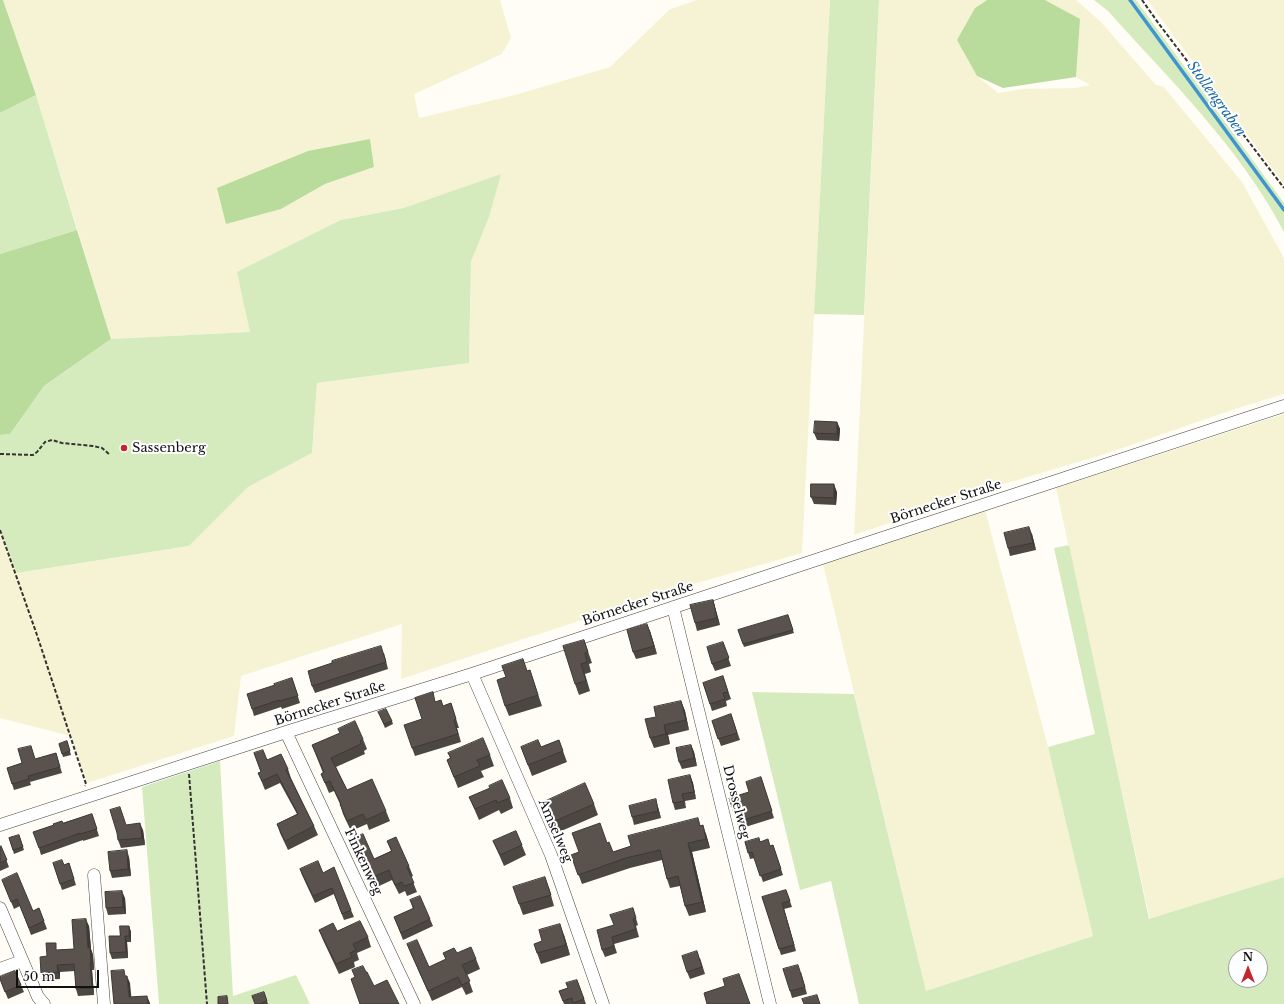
<!DOCTYPE html>
<meta charset="utf-8">
<style>
body{margin:0}
#map{position:relative;width:1284px;height:1004px;overflow:hidden;background:#fffdf5;font-family:"Libre Baskerville",serif}
canvas{display:block}
.north{position:absolute;left:1228px;top:948px;width:40px;height:40px;box-sizing:border-box;background:#fff;border:1px solid #a0a0a0;border-radius:50%;rotate:0deg;font-size:11px;font-weight:700;line-height:16px;text-align:center;color:#111}
.north::after{content:'';display:block;margin:auto;width:14px;height:18px;background:#c4262e;clip-path:polygon(50% 0,100% 100%,50% 72%,0 100%)}
.scale{position:absolute;left:16px;top:970px;width:83px;height:18px;box-sizing:border-box;border:2px solid #111;border-top:0;padding-left:5px;font-size:12px;line-height:14px;white-space:nowrap;color:#111;-webkit-text-stroke:3px #fff;paint-order:stroke}
</style>
<div id="map">
<canvas width="1284" height="1004"></canvas>
<div class="north">N</div>
<div class="scale">50 m</div>
</div>
<script>
const c = document.querySelector('canvas').getContext('2d');
c.lineJoin = 'round';
function fill(path, color) {
  c.fillStyle = color;
  c.fill(path, 'evenodd');
}
function strokePath(path, color, width, dash) {
  c.strokeStyle = color;
  c.lineWidth = width;
  c.lineCap = dash ? 'butt' : 'round';
  c.setLineDash(dash || []);
  c.stroke(path);
}
function drawText(font, color, halo, rows, align = 'center') {
  c.font = font + ' "Libre Baskerville",serif';
  c.lineWidth = 4;
  c.setLineDash([]);
  c.textBaseline = 'middle';
  c.strokeStyle = halo;
  c.fillStyle = color;
  for (const [text, x, y, turn = 0] of rows) {
    c.save();
    c.translate(x, y);
    c.rotate((+turn || 0) * Math.PI / 180);
    c.textAlign = isNaN(turn) ? turn : align;
    if (halo) c.strokeText(text, 0, 0);
    c.fillText(text, 0, 0);
    c.restore();
  }
}
const farmland = new Path2D(`
 M3 0H500L511 38 502 54 414 94 419 118 515 95 610 67 670 9 697 0H830L802 553 683 587 401 679 402 624 241 676 234 736 87 783 71 736 0 718V529L18 573 189 546 248 487 312 453 317 383 469 363 471 262 489 217 404 208 341 220 250 332 111 339 36 95ZM370 139 374 167 325 184 281 209Z
 M879 0H987L975 8 977 76 998 93 1022 89 1076 88 1090 85 1076 77 1079 19 1045 0H1076L1101 22 1156 85 1163 86 1242 182 1284 258V394L1235 409 1105 454 997 486 854 535Z
 M1148 0H1284V184L1156 12Z
 M1284 414V877L1150 920 1056 488Z
 M985 510 1048 747 1093 936 926 991 823 564Z`);
const green = new Path2D(`
 M830 0H879L864 315 814 314Z
 M1094 0H1136L1284 203V232C1241 149 1170 80 1108 11Z
 M36 95 77 230 0 254V113Z
 M501 174 489 217 471 262 469 363 317 383 312 453 248 487 189 546 17 573 0 529V435L10 434 44 386 111 339 250 332 237 272 341 220 404 208Z
 M1069 545 1149 919 1284 877V1004H859L831 881 800 890 752 692 854 694 926 991 1093 936 1048 747 1095 734 1054 548ZM1236 956H1260V980H1236Z
 M220 761 233 996 296 975 310 1004H159L142 787Z`);
const forest = new Path2D(`
 M0 0H3L36 95 0 113Z
 M987 0H1045L1080 19 1076 77 1003 88 977 76 957 40 975 8Z
 M370 139 374 167 325 184 281 209 226 224 217 188 308 151Z
 M77 230 111 339 44 386 10 434 0 435V254Z`);
const stream = new Path2D(`
 M1130 0 1284 210`);
const path = new Path2D(`
 M1142 0 1159 24 1284 188
 M0 454 33 455 37 452 45 442 52 440 62 443 93 446 102 448 109 454
 M0 530 37 635 86 784 85 786
 M189 774 207 1004`);
const minor = new Path2D(`
 M673 607 770 1004
 M472 674 551 855 603 1004
 M286 732 414 1004
 M0 825 286 732 472 674 846 550 1284 406
 M94 875 104 1004
 M0 908 38 997 44 1004
 M0 969 22 961`);
const wall = new Path2D(`
 M837 422 840 429 839 441 817 440 814 433Z
 M837 492 836 505 814 504 811 497Z
 M1032 534 1036 550 1010 556 1008 548Z
 M713 600 715 607 720 625 697 631 695 623Z
 M788 615 794 633 744 647 738 630Z
 M650 631 657 654 636 659 633 652Z
 M584 640 592 663 589 664 591 672 585 674 590 691 579 695 575 684Z
 M723 642 731 666 715 671 712 664Z
 M384 653 388 669 315 693 312 686 332 663Z
 M530 670 542 706 509 716 505 706 527 671Z
 M723 676 731 699 726 701 727 706 712 711 703 683Z
 M292 678 300 703 282 709 281 707 254 716 252 709 275 685Z
 M681 701 685 711 689 730 668 735 670 744 654 748 650 738 656 717Z
 M436 702 443 706 451 703 459 728H457L461 742 415 756 412 748Z
 M731 714 740 740 721 746 712 721Z
 M380 716 392 721 393 724 385 728Z
 M363 739 367 749 364 751 365 754 336 767 347 790 386 811 390 821 369 830 367 824 351 831 343 814 340 804 334 791 329 793 321 774 323 773 312 745Z
 M559 740 567 762 532 776 521 747H541Z
 M67 741 71 755 63 757 59 744Z
 M691 745 694 752 697 766 682 769 679 762Z
 M31 746 35 759 56 753 62 773 30 782 31 785 14 790 7 768 22 763Z
 M254 753 288 769 291 778 314 826 318 835 288 850 280 833 277 824 297 814 280 783 265 790 258 773 261 772Z
 M448 753 490 755 494 766 481 771 484 777 458 788 447 760 450 758Z
 M690 775 693 783 696 799 685 801 686 808 675 810 673 803Z
 M761 777 774 818 739 829 737 822 749 792Z
 M469 797 510 798 513 808 501 814 499 810 479 820Z
 M546 801 594 804 598 815 559 832 550 811Z
 M658 807 661 818 634 825 632 817Z
 M92 814 99 836 83 841V840L41 855 39 848 63 823Z
 M126 825 143 830 145 845 121 848 118 840Z
 M700 825 706 834 710 848 692 852 706 912 689 916 685 906 680 886 670 888 667 879 662 860 630 868 582 884 571 855 607 843 613 852Z
 M516 831 526 855 504 866 493 841Z
 M19 835 24 850 14 854 9 838Z
 M355 838 374 859 391 851 387 841 409 866 413 876 411 877 417 892 407 896 405 891 399 894 392 880 377 887 359 848Z
 M760 841 770 846 773 845 783 875 763 882 755 858 750 859 745 842Z
 M1 846 9 867 0 871V847Z
 M129 857 131 876 112 878 110 871Z
 M53 863 64 865 69 863 76 885 62 890Z
 M300 869 323 873 351 910 354 917 344 920 334 894 315 903 302 875Z
 M2 880 33 911 39 908 47 929 31 935 20 906 14 909Z
 M549 888 554 906 523 915 519 904Z
 M786 890 792 907 784 909 796 951 781 955 762 897Z
 M125 898 126 914 108 915 106 908Z
 M410 900 430 919 433 926 403 940 394 917 413 909Z
 M633 908 638 925 636 926 639 937 614 944 617 953 605 957 602 950 614 925Z
 M89 926 91 949 93 955 94 970H92L94 995 78 996 76 989 75 971 60 972V979L43 980 41 973 47 956 58 950 74 949Z
 M129 926 131 932V942H127L128 958 112 959 110 953Z
 M319 930 337 931 368 937 371 947 357 953 359 960 354 962 355 967 339 974 323 940Z
 M564 935 570 955 541 964 537 953Z
 M407 944 429 967 446 960 443 953H457L476 959 480 969 467 975 473 992 466 995 462 987 432 1001 411 954Z
 M700 958 705 974 690 979 687 972Z
 M801 972 807 994 792 998 790 991Z
 M0 979 21 985 24 992 8 999Z
 M577 980 586 1004H564L559 991 568 988Z
 M264 992 268 1004H255Z`);
const shadedWall = new Path2D(`
 M837 422 840 429 839 441 837 434Z
 M834 484 837 492 836 505 834 498Z
 M1029 527 1032 534 1036 550 1033 543Z
 M713 600 715 607 720 625 717 618Z
 M647 624 650 631 657 654 654 646Z
 M681 701 685 711 689 730 686 720Z
 M664 725 668 735 670 744 666 734Z
 M691 745 694 752 697 766 694 758Z
 M690 775 693 783 696 799 694 792Z
 M656 799 658 807 661 818 658 811Z
 M140 823 143 830 145 845 142 838Z
 M703 825 706 834 710 848 706 839Z
 M688 843 692 852 706 912 702 902Z
 M127 850 129 857 131 876 128 869Z
 M122 891 125 898 126 914 123 907Z
 M782 903 784 909 796 951 794 945Z
 M86 919 89 926 91 949 93 955 94 970 91 963 88 948Z
 M560 924 564 935 570 955 566 945Z
 M129 926 131 932V942L129 936Z
 M125 936 127 942 128 958 126 952Z
 M90 963 92 970 94 995 92 988Z
 M57 965 60 972V979L58 972Z
 M127 976 130 983 132 1004 129 997Z
 M147 996 150 1003V1004H148Z`);
const building = new Path2D(`
 M815 421 837 422V434L814 433Z
 M811 484H834V498L811 497Z
 M1029 527 1033 543 1008 548 1004 533Z
 M713 600 717 618 695 623 690 605Z
 M788 615 793 630 743 644 738 630Z
 M647 624 654 646 633 652 627 630Z
 M584 640 588 652 585 653 587 662 581 664 586 681 575 684 563 646Z
 M723 642 729 658 712 664 707 647Z
 M381 646 386 662 312 686 308 671 332 663V661Z
 M523 659 527 671 530 670 538 695 505 706 497 680 506 677 502 666Z
 M723 676 728 692 723 693 725 699 710 704 703 683Z
 M292 678 298 696 279 701V700L252 709 247 694 275 685 274 684Z
 M433 692 435 702 441 700 443 706 451 703 456 719 454 720 458 734 412 748 404 725 422 719 415 698Z
 M681 701 686 720 664 725 666 734 650 738 645 719 656 717 654 707Z
 M386 709 392 721 384 724 378 712Z
 M731 714 737 733 718 739 712 721Z
 M355 721 363 739 360 741 361 744 331 758 347 790 372 779 386 811 366 820 363 814 347 821 340 804H341L330 781 325 783 321 774 324 772 312 745 340 733 338 729Z
 M483 738 490 755 477 760 480 766 454 777 447 760 451 758 448 753Z
 M538 740 541 747 559 740 563 751 528 765 521 747Z
 M67 741 70 751 62 754 59 744Z
 M691 745 694 758 679 762 676 748Z
 M31 746 35 759 56 753 60 767 28 776 29 779 12 784 7 768 22 763 18 749Z
 M263 750 267 760 281 754 288 769 286 770 314 826 285 841 277 824 298 814 277 774 262 781 258 773 261 772 254 753Z
 M690 775 694 792 682 794 684 801 673 803 668 780Z
 M761 777 772 811 737 822 729 798 749 792 746 782Z
 M502 780 510 798 497 803 496 800 475 809 469 797 490 788 489 786Z
 M585 783 594 804 555 821 546 801Z
 M656 799 658 811 632 817 629 806Z
 M120 807 126 825 140 823 142 838 118 840 117 833 110 810Z
 M92 814 97 829 80 834V833L39 848 33 832 54 825 53 824 62 821 63 823Z
 M698 818 700 826 703 825 706 839 688 843 702 902 685 906 678 876 667 879 660 850 626 858 578 875 571 855 579 852 572 833 600 823 607 843 609 842 613 852 631 846 628 836Z
 M516 831 522 845 500 855 493 841Z
 M363 834 374 859 392 851 387 841 396 837 409 866 407 867 414 883 404 886 402 882 395 885 389 870 373 877 355 838Z
 M19 835 23 847 13 850 9 838Z
 M759 838 760 842 768 839 770 846 773 845 781 869 760 876 752 852 748 853 745 842Z
 M1 846 7 860 0 863V847Z
 M127 850 128 869 110 871 108 852Z
 M62 860 64 865 69 863 74 879 60 884 53 863Z
 M318 861 323 873 334 867 351 910 342 914 332 888 313 896 300 869Z
 M17 873 33 911 39 908 44 921 29 928 17 899 11 902 2 880Z
 M545 877 551 895 519 904 513 887Z
 M786 890 790 901 782 903 794 945 779 949 762 897Z
 M122 891 123 907 106 908 105 892Z
 M420 896 430 919 401 933 394 917 414 908 410 900Z
 M633 908 636 918 633 919 636 929 612 937 614 946 602 950 597 930 614 925 610 915Z
 M86 919 88 948 90 947 91 963H90L92 988 76 989 74 964 57 965 58 972 41 973 40 957 47 956 46 943H56V950L74 949 72 920Z
 M360 921 368 937 353 944 356 950 350 953 352 957 336 964 319 930 333 923 337 931Z
 M560 924 566 945 537 953 534 944 542 941 539 930Z
 M120 926H129V936H125L126 952 110 953 109 936H120Z
 M417 940 429 967 446 959 443 953 454 948 457 953 471 947 476 959 462 965 470 981 462 985 458 977 428 991 407 944Z
 M697 951 702 967 687 972 682 956Z
 M798 965 805 987 790 991 783 969Z
 M363 966 366 972H367L374 986 387 980 399 1004H360L351 979 355 977 352 970Z
 M124 970 125 976H127L129 997 147 996 148 1004H114L111 971Z
 M15 971 21 985 5 992 0 979V977Z
 M739 974 750 1004H707L704 993 725 986 723 979Z
 M577 980 584 999 573 1003 572 998 563 1001 559 991 568 988 566 983Z
 M264 992 267 1001 259 1004H255L252 996Z
 M817 995 820 1004H804L802 999Z
 M227 996 228 1004H218V997Z`);
const markers = [
 [124,448,4,"#c4262e"]
];
const poiNames = [
 ["Sassenberg",132,448]
];
const streetNames = [
 ["Börnecker Straße",946,502,-18],
 ["Börnecker Straße",638,604,-18],
 ["Börnecker Straße",330,704,-18],
 ["Drosselweg",736,802,76],
 ["Amselweg",555,831,67],
 ["Finkenweg",363,862,65]
];
const waterNames = [
 ["Stollengraben",1216,99,54]
];
fill(farmland, '#f6f3d4');
fill(green, '#d5ebbd');
fill(forest, '#b9dc9c');
strokePath(stream, '#3f96cf', 3.5);
strokePath(minor, '#444', 13);
strokePath(path, '#333', 2, [4, 2]);
strokePath(minor, '#fff', 12);
fill(wall, '#4d4742');
fill(shadedWall, '#3f3936');
fill(building, '#5a524d');
strokePath(building, '#3f3936', 1);
for (const [x, y, r, color] of markers) {
  const dot = new Path2D();
  dot.arc(x, y, r, 0, 2 * Math.PI);
  c.fillStyle = color;
  c.fill(dot);
  strokePath(dot, '#fff', 1.5);
}
drawText('13px', '#111', '#fff', poiNames, 'left');
drawText('13px', '#111', '#fff', streetNames);
drawText('italic 14px', '#1768a6', '#fff', waterNames);
</script>
